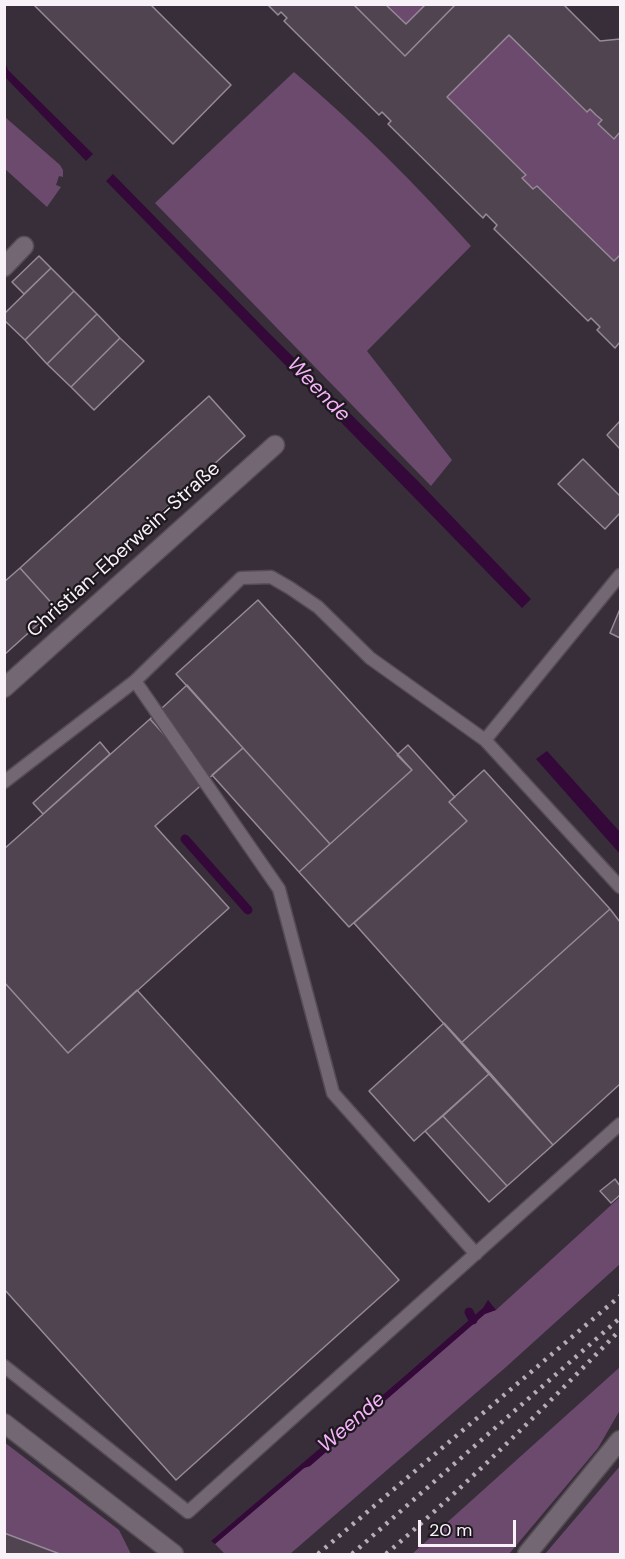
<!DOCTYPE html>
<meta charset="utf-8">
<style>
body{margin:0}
#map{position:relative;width:625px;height:1559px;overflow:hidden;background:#382e39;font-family:"DM Sans",sans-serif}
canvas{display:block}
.frame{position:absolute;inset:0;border:6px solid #f8f1f8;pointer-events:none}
.scale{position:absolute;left:418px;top:1520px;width:98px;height:27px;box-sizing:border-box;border:3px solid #f8f1f8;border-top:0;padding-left:8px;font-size:18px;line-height:21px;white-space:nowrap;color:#f8f1f8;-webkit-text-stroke:4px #1d181d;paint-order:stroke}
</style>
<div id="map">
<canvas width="625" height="1559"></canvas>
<div class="frame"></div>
<div class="scale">20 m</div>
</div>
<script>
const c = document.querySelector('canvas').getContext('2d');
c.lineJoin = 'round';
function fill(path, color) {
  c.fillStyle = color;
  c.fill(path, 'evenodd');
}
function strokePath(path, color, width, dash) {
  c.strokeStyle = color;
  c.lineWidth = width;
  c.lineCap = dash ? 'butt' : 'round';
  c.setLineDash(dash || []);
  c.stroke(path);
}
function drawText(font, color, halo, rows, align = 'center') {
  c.font = font + ' "DM Sans",sans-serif';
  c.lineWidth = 4.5;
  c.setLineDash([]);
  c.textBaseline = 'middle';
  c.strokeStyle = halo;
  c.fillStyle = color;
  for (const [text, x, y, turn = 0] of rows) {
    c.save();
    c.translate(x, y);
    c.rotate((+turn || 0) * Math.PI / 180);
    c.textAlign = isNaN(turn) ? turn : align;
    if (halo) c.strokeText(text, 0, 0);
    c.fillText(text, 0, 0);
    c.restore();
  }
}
const green = new Path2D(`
 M385 5H426L406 24Z
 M509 35 586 112 590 109 602 120 598 124 613 139 620 132V255L614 261 537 186 533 189 522 178 525 174 447 97Z
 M294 72C357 125 416 185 471 246L367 351 452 460 431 486 155 203Z
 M5 117 60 165 63 170V177L59 176 56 185 61 187 47 207 5 169Z
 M620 1197V1264L506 1367 290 1554H225L215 1544 304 1468 310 1466 485 1313 496 1310Z
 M620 1367V1410L598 1448 509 1554H412Z
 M4 1442 119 1530 131 1554H5Z
 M620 1466V1554H545Z`);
const water = new Path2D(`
 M5 62 8 70 93 154 86 161 5 77Z
 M113 174 268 332 416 479 531 599 522 608 106 181Z
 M547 751 620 832V854L536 759Z
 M488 1300 496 1310 485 1314 310 1466 304 1468 215 1544 211 1541 398 1382 483 1308Z`);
const stream = new Path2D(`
 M185 839 248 910
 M469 1312 473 1320`);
const building = new Path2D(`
 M33 4H150L231 85 173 144Z
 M267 4H353L405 56 456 4H563L600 41 620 39V132L614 139 598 124 602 120 596 115 590 109 587 112 509 35 447 97 526 175 522 178 533 189 537 186 614 261 620 255V342L615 348 597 330 600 327 591 318 588 321 494 229 497 225 486 214 483 218 388 124 391 121 382 112 379 115 284 21 287 18 281 12 278 15Z
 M353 4H385L406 24 426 4H456L405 56Z
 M39 256 51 268 24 294 12 282Z
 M51 268 74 291 25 340 4 320V314Z
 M74 291 97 314 47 364 25 340Z
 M97 314 120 338 71 387 47 364Z
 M120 338 144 361 94 410 71 387Z
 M209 396 245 436 56 608 20 568Z
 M620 421V449L607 435Z
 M583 459 620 496V513L605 529 558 484Z
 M20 568 56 608 4 655V582Z
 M258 600 412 770 330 844 176 674Z
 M620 609V638L610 633Z
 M187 685 243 748 206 781 150 719Z
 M150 719 206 781 155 826 229 908 68 1053 4 982V849Z
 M100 742 110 754 43 814 33 803Z
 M408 745 455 797 449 802 467 821 349 927 299 872 412 770 397 755Z
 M243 748 330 844 299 872 212 775Z
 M484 770 610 909 461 1043 354 923 467 821 449 802Z
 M610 909 620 922V1084L553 1145 461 1043Z
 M4 982 68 1053 137 990 399 1280 176 1480 4 1289Z
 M444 1023 490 1073 414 1141 369 1091Z
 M490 1073 553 1145 507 1186 443 1116Z
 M443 1116 507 1186 489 1202 425 1131Z
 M615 1179 620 1186V1195L611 1203 600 1191Z
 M4 1533 60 1554H4Z`);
const service = new Path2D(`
 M135 681 279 889 333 1093 476 1254
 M485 740 620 575
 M4 782 135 681 241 578 271 577 290 588 318 607 370 658 485 740 620 887
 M4 1366 188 1512 620 1124`);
const minor = new Path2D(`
 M4 267 24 246
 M4 688 275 445
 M4 1423 174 1554
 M527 1554 620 1440`);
const rail = new Path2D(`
 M318 1554 620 1296
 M352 1554 620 1318
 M386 1554C468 1484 545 1407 620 1330`);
const streetNames = [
 ["Christian-Eberwein-Straße",124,550,-42]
];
const waterNames = [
 ["Weende",318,390,46],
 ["Weende",352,1423,-41]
];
fill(green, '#6b4a6d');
fill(water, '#340838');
strokePath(stream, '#340838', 9);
fill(building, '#4f4450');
strokePath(building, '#968a97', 1.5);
strokePath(service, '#544b54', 15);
strokePath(minor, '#544b54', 21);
strokePath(service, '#726773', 12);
strokePath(minor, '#726773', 18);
strokePath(rail, '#b6aeb6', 4.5, [3, 6]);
drawText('20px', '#f8f1f8', '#1d181d', streetNames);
drawText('italic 21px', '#f6b1fb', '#1d181d', waterNames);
</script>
